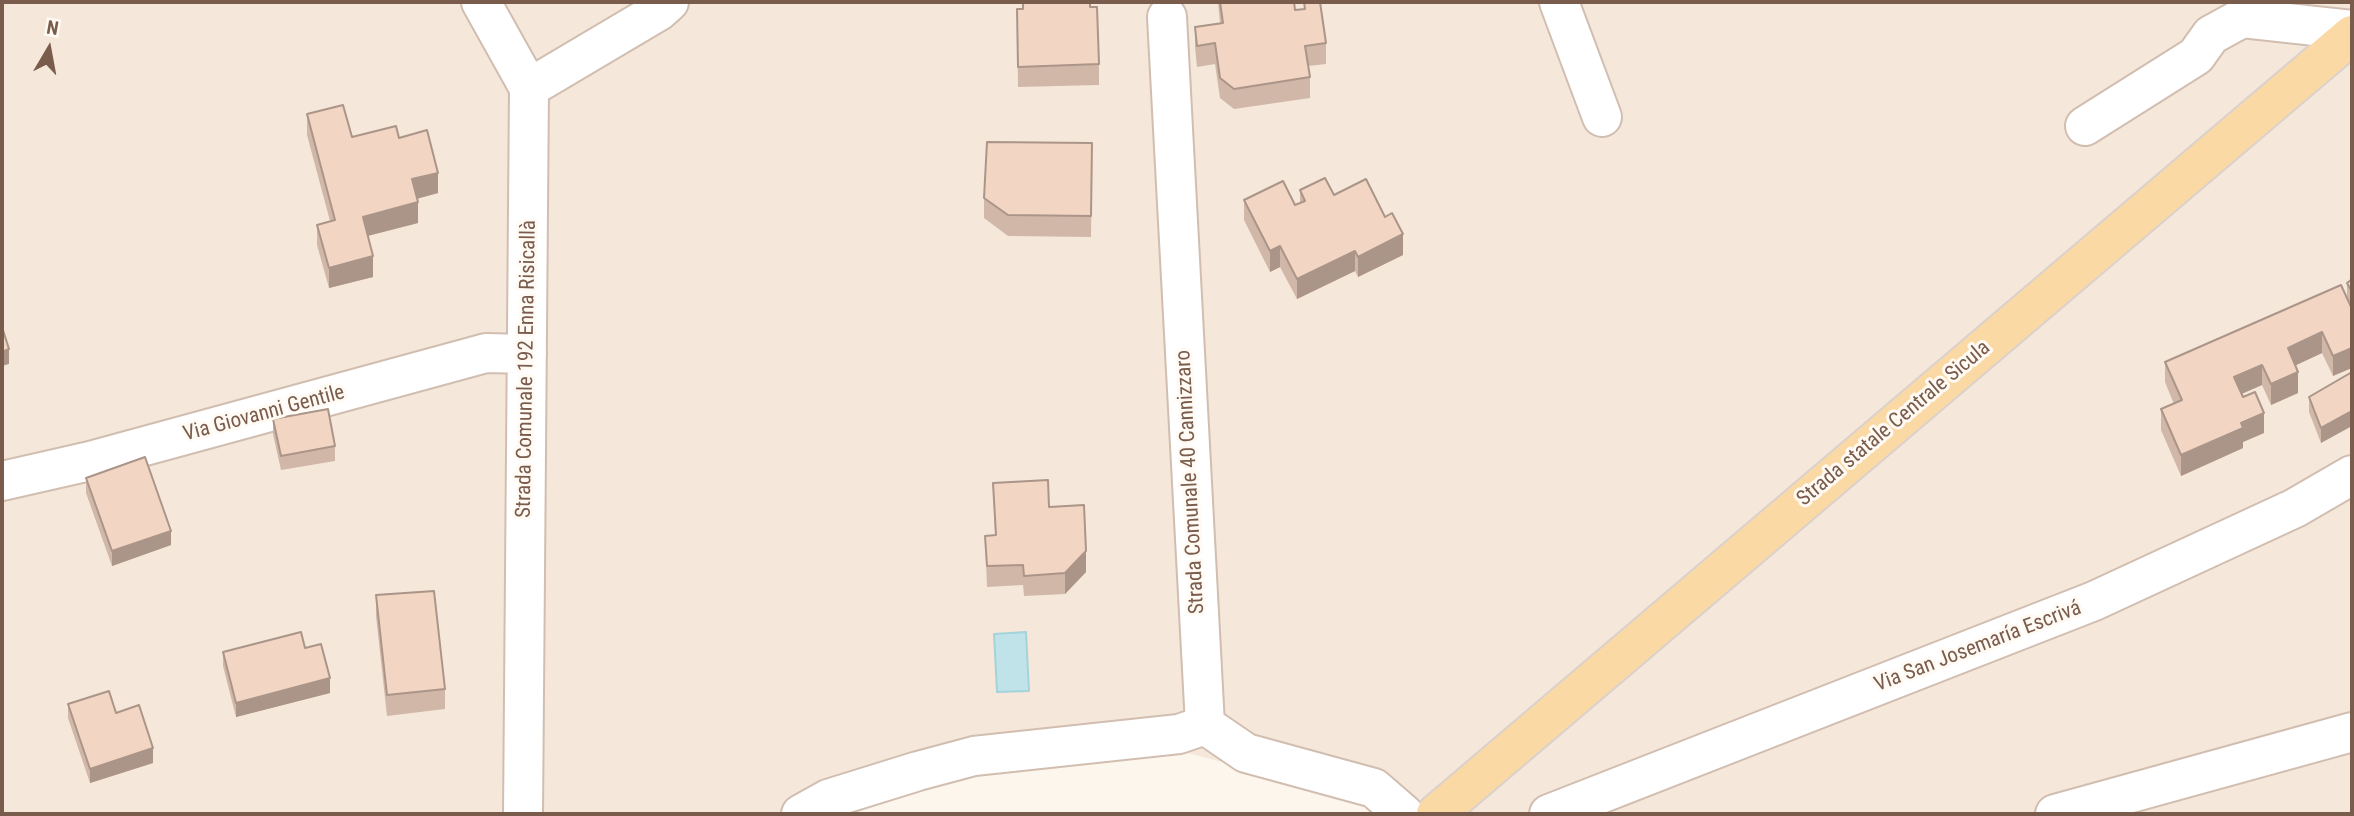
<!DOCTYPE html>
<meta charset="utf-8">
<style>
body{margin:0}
#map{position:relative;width:2354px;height:816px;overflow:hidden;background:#fdf6ec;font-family:"Roboto Condensed",sans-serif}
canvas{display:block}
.frame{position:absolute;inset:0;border:4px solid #7a5c4d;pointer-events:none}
.north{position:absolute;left:14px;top:14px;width:70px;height:70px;-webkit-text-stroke:5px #fffaf3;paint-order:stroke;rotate:10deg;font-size:19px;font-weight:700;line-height:28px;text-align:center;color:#7a5c4d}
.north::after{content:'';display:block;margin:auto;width:24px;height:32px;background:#7a5c4d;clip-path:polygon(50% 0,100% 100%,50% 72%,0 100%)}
</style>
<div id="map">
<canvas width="2354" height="816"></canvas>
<div class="frame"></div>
<div class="north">N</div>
</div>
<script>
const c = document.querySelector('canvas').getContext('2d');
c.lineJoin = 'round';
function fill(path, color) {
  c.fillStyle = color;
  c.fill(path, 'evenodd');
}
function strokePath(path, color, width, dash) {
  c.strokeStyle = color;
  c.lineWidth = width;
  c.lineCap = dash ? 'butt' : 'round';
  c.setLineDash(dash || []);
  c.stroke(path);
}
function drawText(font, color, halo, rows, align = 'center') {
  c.font = font + ' "Roboto Condensed",sans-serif';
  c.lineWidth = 6;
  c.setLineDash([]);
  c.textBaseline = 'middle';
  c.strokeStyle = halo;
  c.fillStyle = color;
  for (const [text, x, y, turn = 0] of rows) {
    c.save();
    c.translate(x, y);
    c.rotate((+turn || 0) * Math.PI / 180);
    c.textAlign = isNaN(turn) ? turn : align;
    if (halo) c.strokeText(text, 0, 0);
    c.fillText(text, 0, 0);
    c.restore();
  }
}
const residential = new Path2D(`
 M2 2H2352V814H1376L1363 799 1187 753 980 763 831 814H2Z`);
const water = new Path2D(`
 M1026 632 1029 691 997 692 994 634Z`);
const minor = new Path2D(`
 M481 2 529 88
 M1559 2 1602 117
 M1167 17 1205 725 1246 753 1374 788 1404 814
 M2085 126 2196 56 2211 35 2242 18 2352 30
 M2 481 90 461 486 353 527 354
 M523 814 529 88 659 11 669 2
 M801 814 828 799 918 771 974 756 1179 734 1205 725
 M1549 814 2094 601 2295 508 2352 475
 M2055 814 2352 732`);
const major = new Path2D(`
 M1436 814 2352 35`);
const wall = new Path2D(`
 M1218 2H1294L1295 10 1304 9V2L1326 43V64L1308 66 1310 77V98L1234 109 1220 98 1215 64 1197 67 1195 47V27L1220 23Z
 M1017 9 1099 64V85L1018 87Z
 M307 114 352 137 399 138 438 193 417 199 418 223 368 236 373 277 329 288 317 245V225L330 221 307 135Z
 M1092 143 1091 237 1008 236 984 218V198Z
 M1300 190 1334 195 1403 255 1358 277 1355 271 1297 299 1280 267 1270 272 1244 220V200L1295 205 1300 203Z
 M2352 279V307L2347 297 2333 376 2322 353 2295 365 2298 393 2271 405 2262 385 2242 394 2264 433 2243 442V448L2181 476 2161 430V409L2174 404 2165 382V362L2347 297V283Z
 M2352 372 2321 443 2309 412V397Z
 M273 419 335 446V461L281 470 273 434Z
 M86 478 171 545 112 566 86 493Z
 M993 483 1049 507 1086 572 1065 594 1024 596 1023 585 987 587 985 536 995 535Z
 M376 595 445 689V709L387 716 376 616Z
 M305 648 330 693 236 717 223 666V652Z
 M68 704 116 713 153 763 90 783 68 718Z`);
const shadedWall = new Path2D(`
 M438 173V193L412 200V179Z
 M418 202V223L363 237V217Z
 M1403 234V255L1358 277V257Z
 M1280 246V267L1270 272V251Z
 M1355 251V271L1297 299V279Z
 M373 256V277L329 288V268Z
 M2322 332V353L2288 369V348Z
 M2352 336V368L2333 376V356Z
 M9 349V364L2 366V352Z
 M2262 365V385L2234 397V377Z
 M2298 372V393L2271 405V384Z
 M2352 411V426L2321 443V428Z
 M2264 413V433L2243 442V448L2181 476V455L2241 423Z
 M171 531V545L112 566V551Z
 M1086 551V572L1065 594V573Z
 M330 678V693L236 717V703Z
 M153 748V763L90 783V769Z`);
const building = new Path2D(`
 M1023 2H1090V7H1097L1099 64 1018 67 1017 9H1023Z
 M1220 2H1294L1295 10 1305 9 1304 2H1320L1326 43 1305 46 1310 77 1234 89 1220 78 1215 43 1197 46 1195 27 1223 23Z
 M343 105 352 137 396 126 399 138 427 130 438 173 412 179 418 202 363 217 373 256 329 268 317 225 335 220 307 114Z
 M987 142 1092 143 1091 216 1008 215 984 198Z
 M1325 178 1334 195 1366 179 1385 217 1392 213 1403 234 1358 257 1355 251 1297 279 1280 246 1270 251 1244 200 1283 181 1295 205 1305 201 1300 190Z
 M2352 279V292L2347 283Z
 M2341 285 2352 309V348L2333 356 2322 332 2288 348 2298 372 2271 384 2262 365 2234 377 2243 397 2255 392 2264 413 2241 423 2243 428 2181 455 2161 409 2182 400 2165 362Z
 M2 327 9 349 2 352Z
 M2352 372V411L2321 428 2309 397Z
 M328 409 335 446 281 456 273 419Z
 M145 457 171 531 112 551 86 478Z
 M1048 480 1049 507 1084 505 1086 551 1065 573 1024 576 1023 565 987 566 985 536 996 535 993 483Z
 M434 591 445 689 387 695 376 595Z
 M301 632 305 648 321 644 330 678 236 703 223 652Z
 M109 691 116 713 139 705 153 748 90 769 68 704Z`);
const streetNames = [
 ["Strada Comunale 192 Enna Risicallà",527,369,-89],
 ["Via Giovanni Gentile",264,414,-15],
 ["Strada statale Centrale Sicula",1894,424,-40],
 ["Strada Comunale 40 Cannizzaro",1191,482,-93],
 ["Via San Josemaría Escrivá",1978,647,-21]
];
fill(residential, '#f5e8da');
fill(water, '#bfe3e8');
strokePath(water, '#a5d3da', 2);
strokePath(minor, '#d1beb0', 42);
strokePath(major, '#dad1cd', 42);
strokePath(minor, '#fff', 38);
strokePath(major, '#fbd9a5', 38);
fill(wall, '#d1b7a8');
fill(shadedWall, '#aa9588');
fill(building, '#f3d5c3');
strokePath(building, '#aa9588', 2);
drawText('21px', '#7a5c4d', '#fffaf3', streetNames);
</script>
